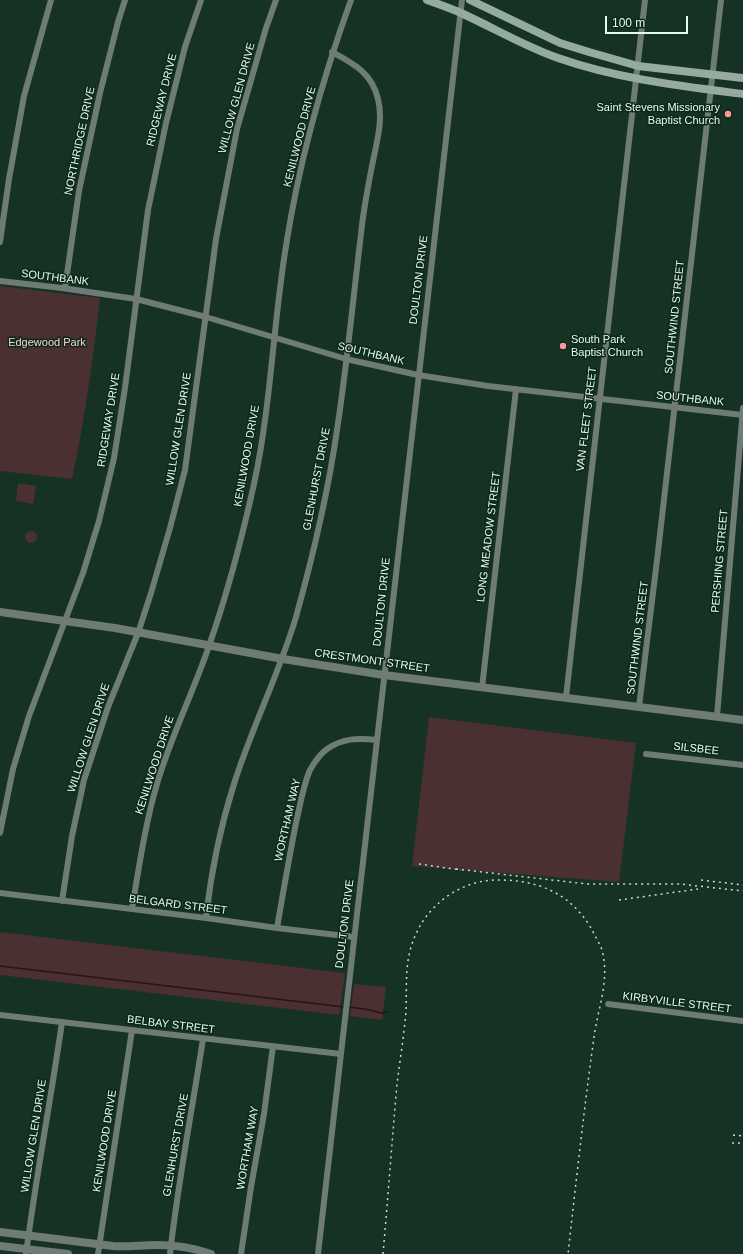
<!DOCTYPE html>
<style>
body{margin:0}
#map{position:relative;width:743px;height:1254px;overflow:hidden;background:#153225;font-family:Arial,sans-serif}
canvas{display:block}
.scale{position:absolute;left:605px;top:16px;width:83px;height:18px;box-sizing:border-box;border:2px solid #e8f9f0;border-top:0;padding-left:5px;font-size:12px;line-height:14px;white-space:nowrap;color:#e8f9f0;-webkit-text-stroke:3px #0b281b;paint-order:stroke}
</style>
<div id="map">
<canvas width="743" height="1254"></canvas>
<div class="scale">100 m</div>
</div>
<script>
const c = document.querySelector('canvas').getContext('2d');
c.lineJoin = 'round';
function fill(path, color) {
  c.fillStyle = color;
  c.fill(path, 'evenodd');
}
function strokePath(path, color, width, dash) {
  c.strokeStyle = color;
  c.lineWidth = width;
  c.lineCap = dash ? 'butt' : 'round';
  c.setLineDash(dash || []);
  c.stroke(path);
}
function drawText(font, color, halo, rows, align = 'center') {
  c.font = font + ' Arial,sans-serif';
  c.lineWidth = 3;
  c.setLineDash([]);
  c.textBaseline = 'middle';
  c.strokeStyle = halo;
  c.fillStyle = color;
  for (const [text, x, y, turn = 0] of rows) {
    c.save();
    c.translate(x, y);
    c.rotate((+turn || 0) * Math.PI / 180);
    c.textAlign = isNaN(turn) ? turn : align;
    if (halo) c.strokeText(text, 0, 0);
    c.fillText(text, 0, 0);
    c.restore();
  }
}
const green = new Path2D(`
 M0 286 100 298C93 359 85 419 72 479L0 471Z
 M18 483 36 486 33 504 16 501Z
 M25 537a6 6 0 1 1 12 0a6 6 0 1 1-12 0Z
 M429 717 636 743 619 882 412 866Z
 M0 932 345 973 339 1015 0 975Z
 M354 984 386 987 382 1020 350 1016Z`);
const stream = new Path2D(`
 M0 966 344 1007
 M348 1007 365 1009 381 1013 389 1012`);
const minor = new Path2D(`
 M0 242 9 179 24 96 51 0
 M0 281 62 288 136 299 206 317 346 359 418 375 488 386 743 415
 M65 288 79 191 100 93 118 22 125 0
 M482 688 516 389
 M566 697 645 0
 M639 707 658 552 721 0
 M717 716 743 408
 M646 754 743 765
 M0 833 13 769 29 716 83 573 99 521 114 458 125 388 148 210 166 123 185 47 201 0
 M0 893 206 918 277 928 354 937
 M62 901 72 836 84 780 108 707 138 633 151 593 170 528 185 470 216 239 237 129 266 28 276 0
 M132 909C139 867 145 825 157 784 171 736 194 691 210 643 228 591 242 538 254 484 271 406 273 325 286 246 299 162 322 80 351 0
 M206 918C211 872 220 828 234 784 252 727 279 674 296 617 313 556 328 493 337 430 347 365 353 299 361 234 363 213 367 192 371 171 375 148 384 122 378 99 372 73 354 64 332 52
 M277 928C283 893 289 858 296 823 300 806 303 786 310 770 314 763 320 754 327 749 343 738 358 738 377 740
 M608 1004 743 1021
 M0 1015 341 1054
 M26 1254C36 1176 51 1099 62 1022
 M98 1254 132 1030
 M170 1254C178 1182 192 1111 203 1039
 M241 1254 251 1187 264 1114 273 1046
 M318 1254 462 0`);
const tertiary = new Path2D(`
 M0 612 115 628 283 659 384 675 743 720
 M0 1232 113 1246C127 1247 142 1245 156 1245 175 1245 194 1248 211 1254
 M0 1246 68 1254`);
const secondary = new Path2D(`
 M427 0C438 4 450 8 461 13 494 28 524 46 558 58 618 79 680 86 743 94
 M470 0 560 43 589 52 638 66 743 78`);
const rail = new Path2D(`
 M419 864 461 870
 M456 869 587 884H680L743 891
 M701 880 743 885
 M619 900 698 889
 M733 1135 743 1136
 M732 1143H743
 M383 1254C388 1197 392 1141 397 1084 400 1060 404 1035 406 1011 407 984 404 959 416 934 430 902 464 879 499 880 538 880 570 893 591 928 594 934 598 941 601 947 611 978 598 1007 594 1037 584 1109 576 1182 568 1254`);
const markers = [
 [728,114,4,"#f59b9c"],
 [563,346,4,"#f59b9c"]
];
const streetNames = [
 ["WILLOW GLEN DRIVE",237,98,-75],
 ["RIDGEWAY DRIVE",162,100,-76],
 ["KENILWOOD DRIVE",300,137,-76],
 ["NORTHRIDGE DRIVE",80,141,-78],
 ["SOUTHBANK",55,278,7],
 ["DOULTON DRIVE",419,280,-83],
 ["SOUTHWIND STREET",675,317,-84],
 ["SOUTHBANK",371,354,13],
 ["SOUTHBANK",690,399,6],
 ["VAN FLEET STREET",587,419,-83],
 ["RIDGEWAY DRIVE",109,420,-81],
 ["WILLOW GLEN DRIVE",179,429,-81],
 ["KENILWOOD DRIVE",247,456,-80],
 ["GLENHURST DRIVE",317,479,-79],
 ["LONG MEADOW STREET",489,537,-83],
 ["PERSHING STREET",720,561,-85],
 ["DOULTON DRIVE",382,602,-84],
 ["SOUTHWIND STREET",638,638,-83],
 ["CRESTMONT STREET",372,661,8],
 ["WILLOW GLEN DRIVE",89,738,-72],
 ["SILSBEE",696,749,6],
 ["KENILWOOD DRIVE",155,765,-72],
 ["WORTHAM WAY",288,820,-77],
 ["BELGARD STREET",178,905,7],
 ["DOULTON DRIVE",345,924,-83],
 ["KIRBYVILLE STREET",677,1003,7],
 ["BELBAY STREET",171,1025,7],
 ["WILLOW GLEN DRIVE",34,1136,-81],
 ["KENILWOOD DRIVE",105,1141,-81],
 ["GLENHURST DRIVE",176,1145,-80],
 ["WORTHAM WAY",248,1148,-80]
];
const poiNames = [
 ["Saint Stevens Missionary",720,108],
 ["Baptist Church",720,121],
 ["South Park",571,340,"left"],
 ["Baptist Church",571,353,"left"]
];
const parkNames = [
 ["Edgewood Park",47,343]
];
fill(green, '#4a3030');
strokePath(stream, '#2c1213', 1.5);
strokePath(minor, '#6f7c75', 6);
strokePath(tertiary, '#6f7c75', 8);
strokePath(secondary, '#95ab9f', 8);
strokePath(rail, '#c8dbd1', 1.5, [2, 4]);
for (const [x, y, r, color] of markers) {
  const dot = new Path2D();
  dot.arc(x, y, r, 0, 2 * Math.PI);
  c.fillStyle = color;
  c.fill(dot);
  strokePath(dot, '#0b281b', 1.5);
}
drawText('11px', '#e8f9f0', '#0b281b', streetNames);
drawText('11px', '#e8f9f0', '#0b281b', poiNames, 'right');
drawText('11px', '#fad3d2', '#0b281b', parkNames);
</script>
